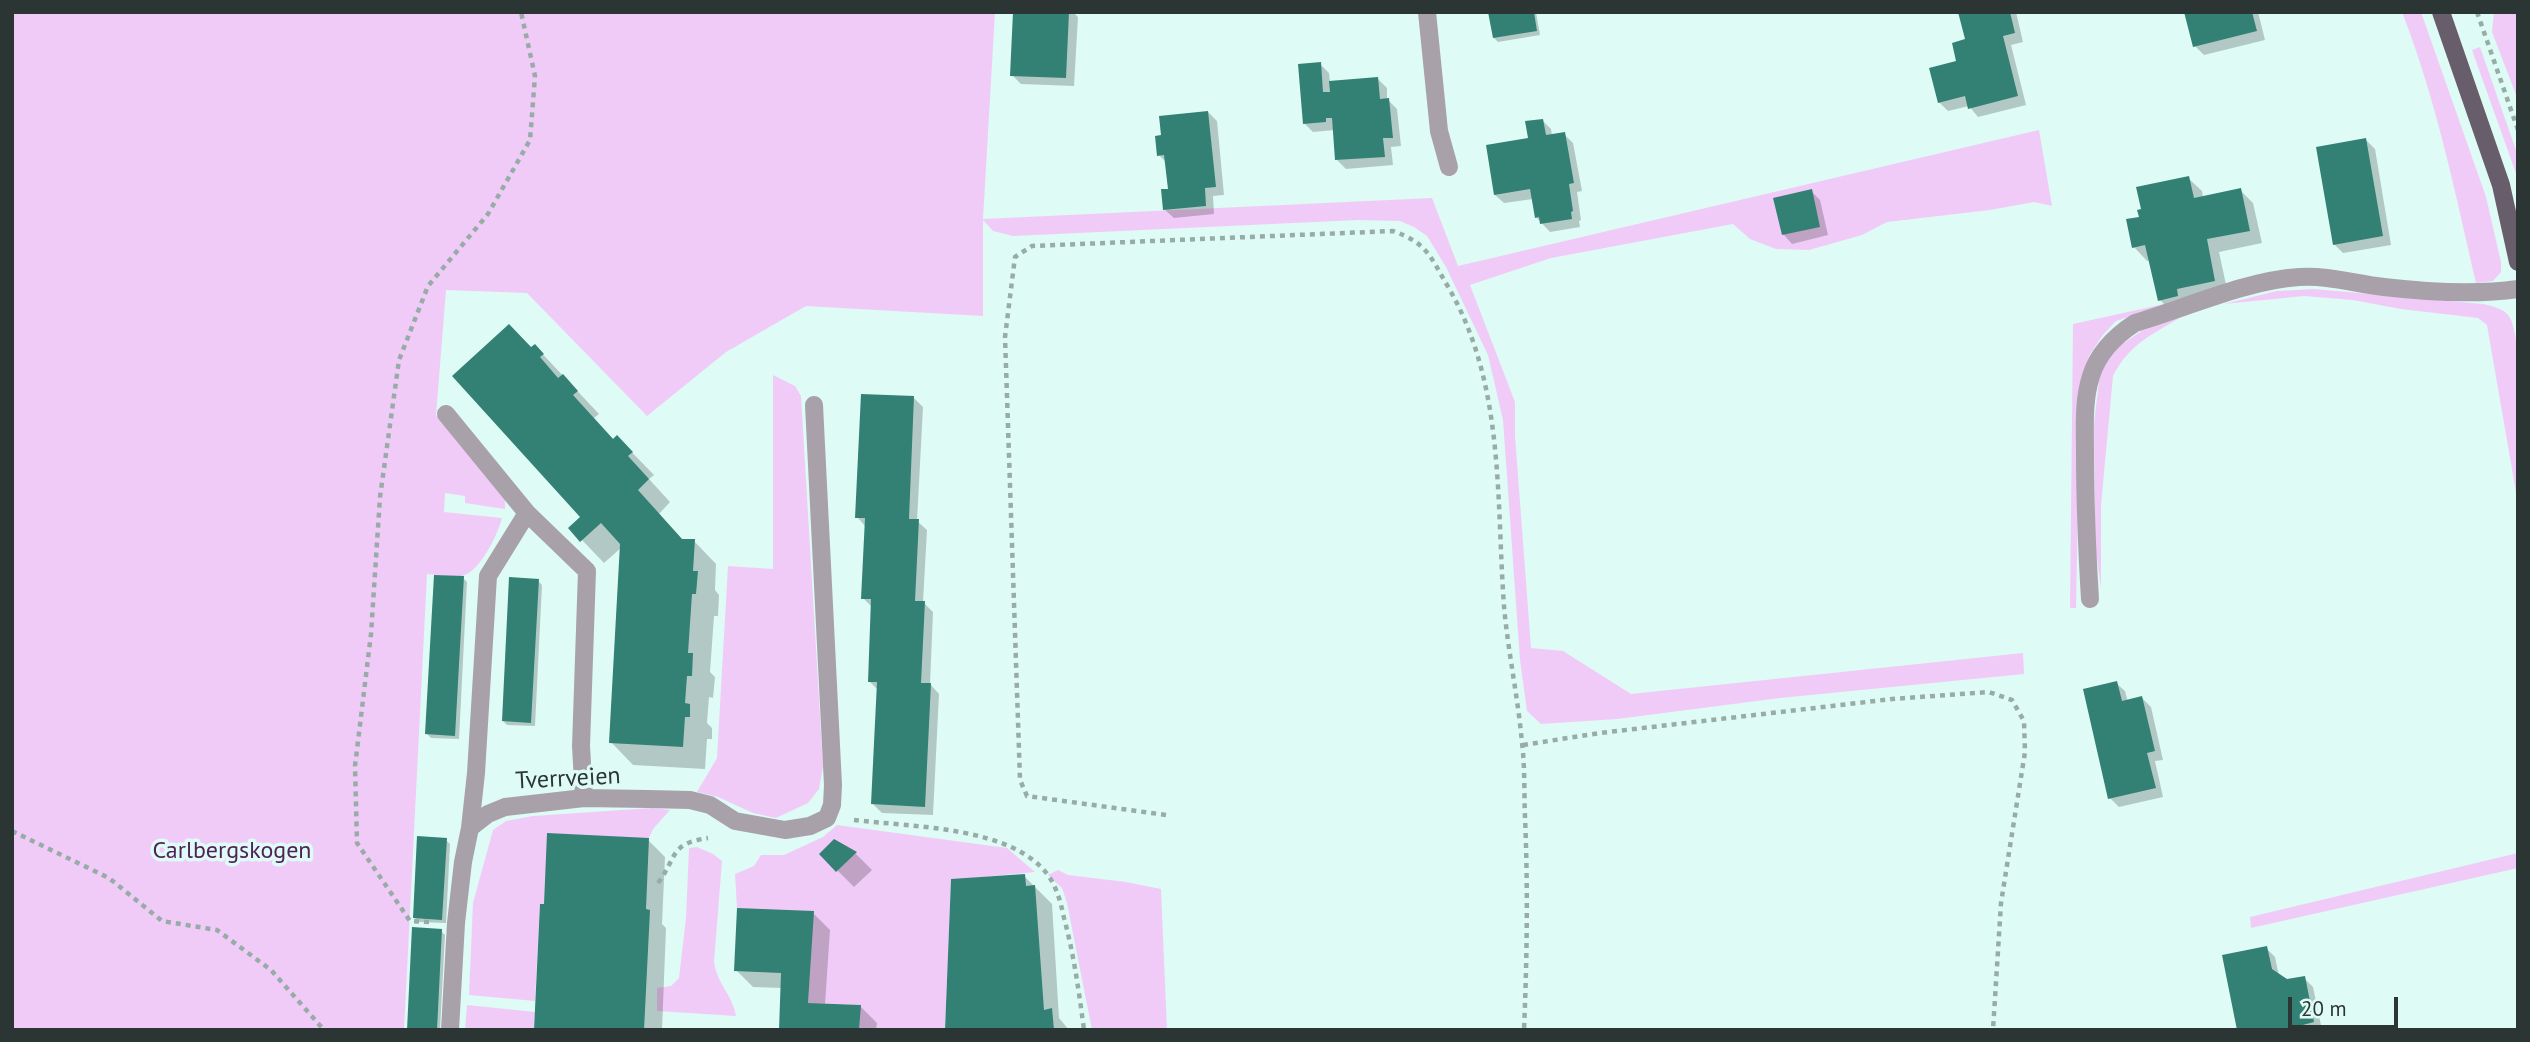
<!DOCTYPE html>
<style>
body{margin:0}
#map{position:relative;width:2530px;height:1042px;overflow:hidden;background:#dffbf5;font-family:"PT Sans",sans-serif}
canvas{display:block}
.frame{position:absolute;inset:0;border:14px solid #2b3634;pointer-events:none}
.scale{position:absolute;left:2288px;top:997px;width:110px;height:32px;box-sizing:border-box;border:4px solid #2b3634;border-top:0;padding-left:9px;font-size:21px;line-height:24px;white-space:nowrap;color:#2b3634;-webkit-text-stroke:5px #dffbf5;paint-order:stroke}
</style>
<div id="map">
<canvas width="2530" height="1042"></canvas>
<div class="frame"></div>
<div class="scale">20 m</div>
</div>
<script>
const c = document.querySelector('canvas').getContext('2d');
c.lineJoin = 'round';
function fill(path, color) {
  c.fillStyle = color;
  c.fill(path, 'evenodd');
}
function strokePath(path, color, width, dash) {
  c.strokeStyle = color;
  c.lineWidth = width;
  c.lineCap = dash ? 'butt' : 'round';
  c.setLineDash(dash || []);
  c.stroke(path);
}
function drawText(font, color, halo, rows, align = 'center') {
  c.font = font + ' "PT Sans",sans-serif';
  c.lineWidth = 7;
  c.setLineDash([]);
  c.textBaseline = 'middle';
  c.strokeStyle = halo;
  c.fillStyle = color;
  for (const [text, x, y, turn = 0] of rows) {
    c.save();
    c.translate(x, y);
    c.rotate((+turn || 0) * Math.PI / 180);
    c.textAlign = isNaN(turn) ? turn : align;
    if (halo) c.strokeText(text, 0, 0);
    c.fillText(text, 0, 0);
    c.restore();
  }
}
const green = new Path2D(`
 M12 12H995L983 219 1432 198 1458 266 2039 130 2052 206 2034 202 1990 210 1887 222 1862 235 1809 250 1776 249 1750 239 1733 224 1551 258 1470 285 1515 402V436L1531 648 1563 651 1631 694 2023 653 2024 674 1780 698 1617 719 1541 724 1527 711 1520 660 1503 420 1488 355 1446 267 1427 236 1414 227 1400 221 1358 220 1013 236 993 231 983 220V316L806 306 726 352 647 416 527 293 446 290 436 415 505 499V509L465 503V496L445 493 444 512 502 518C498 534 479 574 461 576 451 577 438 575 427 574L404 1030H12Z
 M2402 12H2421L2486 197 2501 262V272L2493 281 2476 283C2455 192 2436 99 2402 12Z
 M2494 12H2518V100L2492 32Z
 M2480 47 2518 156V179L2472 50Z
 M2314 289 2483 304C2491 306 2502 308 2508 315 2525 332 2518 473 2518 504L2487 325 2478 318 2401 309 2353 300 2304 296 2224 304 2277 291Z
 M2178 301 2116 321 2102 336 2089 356 2080 397 2076 608H2070L2073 324Z
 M2183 316C2153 334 2129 344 2113 376L2101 505V588L2095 544 2094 424 2100 372 2115 349 2143 330Z
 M773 375 795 386 801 396 823 766 819 789 808 803 776 818 753 813 718 797 697 792 717 758 728 566 773 569Z
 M652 808 670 810 653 829 649 838 544 904H540L535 1001 469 995 473 903 493 830 506 821 533 816Z
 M837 825 1007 848 1035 872 951 880 945 1030H859L860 1005 808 1003 813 915 737 908 735 874 754 866 761 855H784L823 837Z
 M697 847 713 854 722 861 714 962C717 984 732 994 736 1016L657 1011V988L671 986 679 978 686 918 689 848Z
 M2518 853V868L2251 928 2250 917Z
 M1058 870 1068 875 1126 882 1161 889 1167 1030H1092L1067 903 1062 888 1048 875Z
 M467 1005 535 1012 534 1030H465Z`);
const shadow = new Path2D(`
 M1015 12H1073L1078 17 1074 86 1021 84 1012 75Z
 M1490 12H1536L1540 35 1498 42 1494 38Z
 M1960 12H2016L2023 42 2011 45 2026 105 1978 117 1969 106 1948 111 1939 102 1967 40Z
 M2186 12H2258L2265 40 2204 55 2195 46Z
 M1320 64 1329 73 1330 83 1378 79 1387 88V99L1397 109 1401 146 1391 147 1393 165 1346 169 1337 160 1335 130 1313 132 1304 123Z
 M1208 112 1217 121 1224 195 1213 196 1214 214 1174 218 1165 210 1170 191 1167 163 1159 155Z
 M1542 120 1551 129 1552 136 1564 134 1573 143 1582 191 1577 192 1581 220 1579 221 1580 227 1550 232 1536 217 1533 199 1504 203 1495 195Z
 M2366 140 2375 149 2391 245 2343 253 2334 244Z
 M2188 178 2202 191 2203 197 2240 190 2253 203 2262 243 2219 252 2228 294 2173 313 2160 300 2150 260 2147 261 2134 247 2141 218Z
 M1811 191 1820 200 1828 235 1792 244 1784 235Z
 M535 346 599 414 594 418 614 440 617 437 654 475 649 479 670 502 659 514 683 540 694 541 716 564 715 590 719 595 718 616H714L710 672 715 677 713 698 709 697 707 723 712 728V739H707L705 769 633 765 611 742 622 547 604 563 582 540V517L531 349Z
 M914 398 923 407 917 521 927 530 923 602 933 612 930 684 939 694 933 815 882 813 873 804 878 690 869 681 873 608 863 598 866 527 857 517Z
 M463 578 467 582 459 739 431 738 427 734Z
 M538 581 542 585 535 726 507 725 503 721Z
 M2116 683 2125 691 2128 702 2142 698 2151 707 2163 760 2155 761 2163 797 2119 807 2110 798Z
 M446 840 450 844 446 923 419 922 415 918Z
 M648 840 665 857 662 924 666 928 662 1030H536Z
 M835 841 856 854 872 870 854 887 821 854Z
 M1024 876 1052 904 1059 1018 1069 1030H945Z
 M813 913 830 930 825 1005 860 1006 877 1023 876 1030H780L782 988 753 987 736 970Z
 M441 931 445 935 440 1030H408Z
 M2266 948 2275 957 2279 976 2286 980 2304 978 2313 987 2322 1030H2239Z`);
const building = new Path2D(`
 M1013 12H1069L1066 78 1010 76Z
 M1488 12H1534L1537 31 1493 38Z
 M1958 12H2010L2015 33 2003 36 2018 96 1968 109 1965 96 1938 103 1929 68 1956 61 1952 43 1965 39Z
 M2184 12H2252L2257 31 2193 47Z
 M1321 62 1323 92H1330L1329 81 1378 77 1380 99 1389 98 1393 138H1383L1385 157 1335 160 1332 118H1326V122L1303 124 1298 64Z
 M1208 111 1216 187 1205 188 1206 206 1163 210 1161 189H1168L1164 155 1157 156 1155 136 1161 135 1159 116Z
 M1543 119 1546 135 1565 132 1574 183 1569 184 1573 211 1571 212 1572 219 1540 224 1539 217 1535 218 1530 189 1494 195 1486 145 1528 138 1525 121Z
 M2366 138 2383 236 2333 245 2316 147Z
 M2189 176 2194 198 2241 188 2250 231 2207 239 2215 281 2177 289 2178 296 2158 301 2145 245 2132 248 2126 219 2139 217 2137 210 2141 209 2136 187Z
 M1812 189 1820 227 1782 235 1773 198Z
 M509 324 531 347 535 344 544 354 540 357 558 378 563 374 578 391 573 395 613 439 617 435 633 452 628 456 649 479 638 490 682 539H695L693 571H698L696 594H692L688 653H693L692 676H687L685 703 690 704V717H685L683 747 609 743 620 544 601 523 580 542 568 528 580 517 452 376Z
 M861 394 914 396 909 519H919L915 601H925L921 683H931L925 807 871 804 877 682H868L871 599H861L865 518H855Z
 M434 575 464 576 455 736 425 734Z
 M509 577 539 579 531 723 502 721Z
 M2117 681 2122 701 2142 696 2155 751 2147 753 2156 788 2108 799 2083 689Z
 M547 833 649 838 646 909 650 910 644 1030H534L540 904H544Z
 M417 836 447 838 442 920 413 918Z
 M834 839 857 852 836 872 819 854Z
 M1025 874 1026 886 1035 885 1044 1010 1052 1008 1054 1030H945L951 879Z
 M737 908 814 911 808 1003 861 1005 859 1030H779L781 973 734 971Z
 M412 927 442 929 437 1030H407Z
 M2267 946 2272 969 2287 979 2305 976 2314 1022 2284 1030H2237L2222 955Z`);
const path = new Path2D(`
 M2477 12 2518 130
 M1523 745 1600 733 1892 699 1989 692 2012 700 2024 721 2025 752 2001 903 1993 1030
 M1166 815 1027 796 1020 780 1005 337 1015 257 1032 246 1393 231C1427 243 1430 256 1447 285 1505 383 1496 497 1504 606 1508 652 1518 697 1522 743 1525 767 1524 793 1525 817 1528 888 1527 959 1524 1030
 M854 820C911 827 1016 826 1050 878 1058 891 1061 904 1064 918 1074 955 1079 992 1084 1030
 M12 831 109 878 162 921 217 930 271 970 324 1030
 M658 883C678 856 669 844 708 838
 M429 922 410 921 357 843 355 766 371 634 380 497 399 360 428 286 488 214 530 140 535 76 521 12`);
const minor = new Path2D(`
 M1427 12 1439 131 1449 167
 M446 414 527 513 488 576 476 773 470 828
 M527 513 587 571 581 746 584 798
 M2090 599C2087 550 2085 501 2085 452 2085 427 2083 401 2091 376 2098 353 2115 336 2135 323 2185 308 2248 280 2299 277 2328 275 2356 284 2384 287 2427 292 2475 295 2518 289
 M450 1030 456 923 463 862 470 828 488 814 505 807 584 798 648 799 690 800 710 805 735 821 785 830 810 826 827 818 832 805 833 785 814 405`);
const major = new Path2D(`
 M2441 12 2501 185 2518 262`);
const streetNames = [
 ["Tverrveien",568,779,-3]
];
const parkNames = [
 ["Carlbergskogen",232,851]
];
fill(green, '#f1cbf7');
fill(shadow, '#0003');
fill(building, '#338074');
strokePath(path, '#97aca7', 4.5, [5, 5]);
strokePath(minor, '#a8a1a9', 18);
strokePath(major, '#685d6a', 18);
drawText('24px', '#2b3634', '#dffbf5', streetNames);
drawText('24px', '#512159', '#dffbf5', parkNames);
</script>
